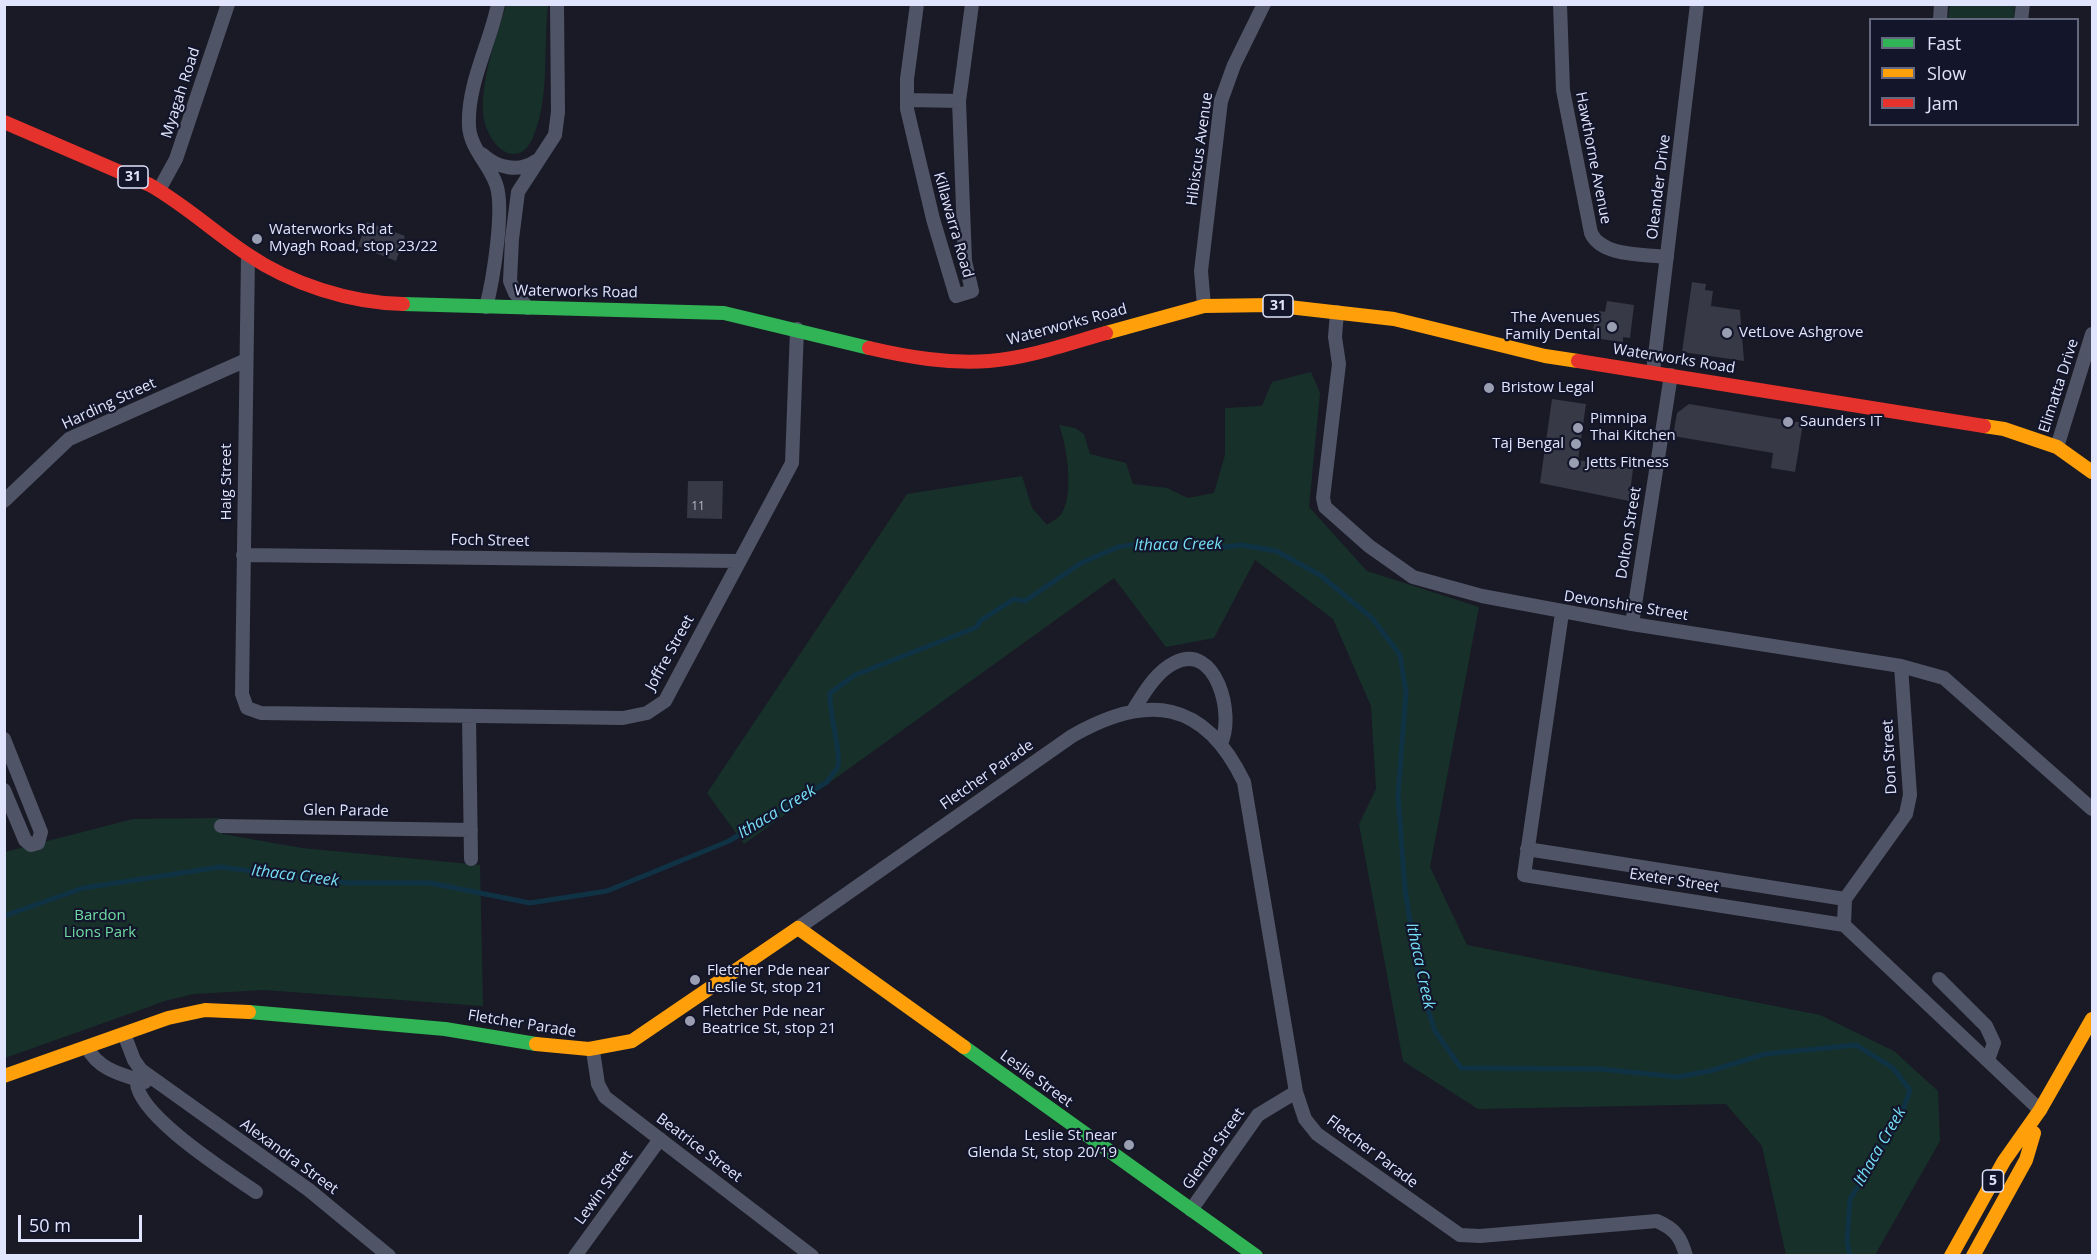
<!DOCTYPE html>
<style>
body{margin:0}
#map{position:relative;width:2097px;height:1260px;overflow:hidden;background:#191a25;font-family:"Open Sans",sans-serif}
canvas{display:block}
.frame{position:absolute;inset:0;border:6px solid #e0e5fd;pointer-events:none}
.legend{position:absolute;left:1869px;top:18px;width:210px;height:108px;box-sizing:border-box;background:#13162b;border:2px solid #65697f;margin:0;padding:8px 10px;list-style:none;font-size:18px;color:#e0e5fd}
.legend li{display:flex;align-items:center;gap:12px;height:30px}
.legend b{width:30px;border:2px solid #65697f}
.scale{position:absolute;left:18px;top:1215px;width:124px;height:27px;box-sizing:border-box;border:3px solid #e0e5fd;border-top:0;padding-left:8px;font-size:18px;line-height:21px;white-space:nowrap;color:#e0e5fd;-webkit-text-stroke:4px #13162b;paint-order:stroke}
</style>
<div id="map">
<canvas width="2097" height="1260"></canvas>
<div class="frame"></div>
<ul class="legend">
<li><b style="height:8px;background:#30b455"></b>Fast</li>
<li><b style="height:8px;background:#ff9f0a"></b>Slow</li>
<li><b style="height:8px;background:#e5322d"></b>Jam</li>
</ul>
<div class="scale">50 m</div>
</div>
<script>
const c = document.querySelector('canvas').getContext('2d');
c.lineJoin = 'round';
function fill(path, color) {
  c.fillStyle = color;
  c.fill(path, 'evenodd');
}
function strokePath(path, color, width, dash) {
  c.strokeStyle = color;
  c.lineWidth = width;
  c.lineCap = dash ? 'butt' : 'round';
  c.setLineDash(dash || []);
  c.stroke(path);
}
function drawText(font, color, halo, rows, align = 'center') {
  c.font = font + ' "Open Sans",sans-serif';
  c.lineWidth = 4.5;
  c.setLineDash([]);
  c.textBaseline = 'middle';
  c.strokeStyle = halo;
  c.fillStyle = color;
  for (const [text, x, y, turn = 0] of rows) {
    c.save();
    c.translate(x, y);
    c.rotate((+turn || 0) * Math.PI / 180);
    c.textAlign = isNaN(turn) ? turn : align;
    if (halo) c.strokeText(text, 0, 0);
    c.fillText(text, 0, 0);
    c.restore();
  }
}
const green = new Path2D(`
 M506 5H548C543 48 550 94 534 135 518 176 484 143 483 111 482 75 496 39 506 5Z
 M2015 5 2014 19H1948L1950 5Z
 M1311 372 1320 393 1309 507 1367 571 1479 607 1430 867 1467 945 1820 1015 1894 1051 1938 1091 1940 1141 1875 1255H1786L1762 1146 1726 1104 1478 1109 1403 1061 1359 824 1376 789 1371 706 1333 619 1255 560 1214 638 1166 647 1114 578 744 844 707 793 907 494 1022 476 1032 508 1047 525C1052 521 1059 518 1062 513 1074 493 1067 446 1059 425L1075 428 1084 434 1090 454 1126 463 1133 484 1167 488 1188 498 1214 493 1225 455V408L1262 406 1272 382Z
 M220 818 222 834 302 848 480 865 483 1006 264 990 194 994 168 1000 5 1058V852L133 819Z`);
const stream = new Path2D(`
 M4 916 83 888 220 867 348 883H430L530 903 607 891 729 841 827 782C830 777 836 771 838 766 841 750 829 715 830 693L855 675 977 627 980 621 1014 599 1025 601 1081 563 1118 547 1150 542 1224 547 1242 545 1276 551 1320 575 1372 618 1400 655 1406 692 1398 795 1405 889 1420 985 1435 1031 1461 1068 1601 1069 1677 1077 1710 1071 1765 1054 1856 1045 1893 1068 1910 1090 1899 1121 1850 1199 1847 1241 1850 1256`);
const building = new Path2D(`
 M367 222 405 236 396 261 358 246Z
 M1692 282 1706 284 1705 290 1713 291 1711 306 1740 310 1744 361 1682 352Z
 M1607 301 1634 305 1630 338 1623 337V342L1592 338 1595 317H1598L1599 311 1605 312Z
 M1552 399 1586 404 1578 460 1633 469 1629 501 1540 483Z
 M1689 404 1803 423 1795 472 1771 468 1773 453 1673 436 1677 413Z
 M688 481H723L722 519 687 518Z`);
const street = new Path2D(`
 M917 4 907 79V109L933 219 956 296 972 291 965 261 959 101 972 4
 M1560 4 1563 90 1591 233C1602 257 1644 254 1667 257
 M1940 20 1941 4
 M2021 20 2023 4
 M907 100 959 101
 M482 154C497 168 519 173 536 161
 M159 190 176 159 228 4
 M248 255 242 694 247 708 261 713 623 718 647 713 665 701 792 463 797 329
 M1204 306 1201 271 1221 101 1234 65 1264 4
 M486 307C493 281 505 208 496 184 489 164 470 148 469 126 467 84 490 44 498 4
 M528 308 515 293 510 281 512 239 518 192 555 135 558 112 557 4
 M1337 312 1335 337 1339 364 1323 498 1325 507 1369 546 1413 577 1482 596 1632 624 1901 666 1944 678 2092 809
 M1653 372 1697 4
 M2057 447 2092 334
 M4 501 69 439 244 361
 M243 555 737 561
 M1562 613 1524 875 1844 925
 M1632 624 1671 375
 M1134 709C1144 693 1156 672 1174 663 1216 641 1235 715 1221 743
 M469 716 471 859
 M4 739 41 832 38 843 31 845 25 840 4 790
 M221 826 471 830
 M1527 849 1845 899
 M1845 899 1844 925 2040 1110
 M1845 899 1906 814 1910 795 1901 666
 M798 928 1072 736C1147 693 1204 699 1244 782L1296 1092 1305 1119 1317 1134 1460 1235 1480 1236 1657 1221C1675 1229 1681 1237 1686 1256
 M1939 979 1986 1026 1994 1043 1988 1060
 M124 1034 134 1060 141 1070 309 1190 389 1256
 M87 1047C98 1070 123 1075 145 1082
 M593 1051 598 1084 605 1097 812 1256
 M137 1080C133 1113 230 1174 256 1192
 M1191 1210 1258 1115 1296 1092
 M575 1256 660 1139`);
const fast = new Path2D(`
 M403 304 724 313 869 348
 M249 1012 445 1029 536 1044
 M964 1047 1256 1256`);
const slow = new Path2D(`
 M1106 333 1204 306 1271 305 1394 319 1545 356 1578 361
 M1984 426 2004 429 2057 447 2092 472
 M536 1044 589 1049 632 1041 798 928 964 1047
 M4 1076 168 1018 205 1010 249 1012
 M1951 1256 2004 1161 2040 1110 2092 1019
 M1973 1256 2026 1160 2034 1133`);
const jam = new Path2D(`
 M4 122 150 185C185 205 214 232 247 254 291 284 350 303 403 304
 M869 348C908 357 948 364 989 361 1028 358 1067 344 1106 333
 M1578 361 1984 426`);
const markers = [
 [257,239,6,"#9a9eb1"],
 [1612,327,6,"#9a9eb1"],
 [1727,333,6,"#9a9eb1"],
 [1489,388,6,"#9a9eb1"],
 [1788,422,6,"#9a9eb1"],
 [1578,428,6,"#9a9eb1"],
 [1576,444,6,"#9a9eb1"],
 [1574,463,6,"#9a9eb1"],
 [695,980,6,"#9a9eb1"],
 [690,1021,6,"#9a9eb1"],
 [1129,1145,6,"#9a9eb1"]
];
const numberNames = [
 ["11",698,507]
];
const shields = [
 [133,177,30],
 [1278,306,30],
 [1993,1181,21]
];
const shieldNames = [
 ["31",133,177],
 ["31",1278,306],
 ["5",1993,1181]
];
const streetNames = [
 ["Myagah Road",181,93,-72],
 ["Hibiscus Avenue",1200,149,-82],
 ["Hawthorne Avenue",1593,158,79],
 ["Oleander Drive",1659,187,-83],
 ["Killawarra Road",953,225,74],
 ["Waterworks Road",576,292,1],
 ["Waterworks Road",1067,325,-15],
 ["Waterworks Road",1674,359,9],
 ["Elimatta Drive",2059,386,-72],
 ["Harding Street",109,404,-25],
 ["Haig Street",227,482,-90],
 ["Dolton Street",1629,533,-81],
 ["Foch Street",490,541,1],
 ["Devonshire Street",1626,606,9],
 ["Joffre Street",670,653,-61],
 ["Don Street",1890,757,-93],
 ["Fletcher Parade",987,775,-35],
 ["Glen Parade",346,811,1],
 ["Exeter Street",1674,881,9],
 ["Fletcher Parade",522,1024,9],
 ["Leslie Street",1036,1079,36],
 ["Beatrice Street",699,1148,37],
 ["Glenda Street",1214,1149,-55],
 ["Fletcher Parade",1372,1152,37],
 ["Alexandra Street",289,1157,36],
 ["Lewin Street",604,1188,-54]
];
const poiNames = [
 ["Waterworks Rd at",269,230],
 ["Myagh Road, stop 23/22",269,247],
 ["The Avenues",1600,318,"right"],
 ["Family Dental",1600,335,"right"],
 ["VetLove Ashgrove",1739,333],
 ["Bristow Legal",1501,388],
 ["Pimnipa",1590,419],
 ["Thai Kitchen",1590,436],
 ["Saunders IT",1800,422],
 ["Taj Bengal",1564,444,"right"],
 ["Jetts Fitness",1586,463],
 ["Fletcher Pde near",707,971],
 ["Leslie St, stop 21",707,988],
 ["Fletcher Pde near",702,1012],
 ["Beatrice St, stop 21",702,1029],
 ["Leslie St near",1117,1136,"right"],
 ["Glenda St, stop 20/19",1117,1153,"right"]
];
const parkNames = [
 ["Bardon",100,916],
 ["Lions Park",100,933]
];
const waterNames = [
 ["Ithaca Creek",1178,545,-1],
 ["Ithaca Creek",777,812,-31],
 ["Ithaca Creek",295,876,7],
 ["Ithaca Creek",1420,966,78],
 ["Ithaca Creek",1880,1147,-60]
];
fill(green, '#17312a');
strokePath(stream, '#103245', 5);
fill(building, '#383946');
strokePath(street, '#4f5466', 14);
strokePath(fast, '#30b455', 14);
strokePath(slow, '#ff9f0a', 14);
strokePath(jam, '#e5322d', 14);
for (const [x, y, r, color] of markers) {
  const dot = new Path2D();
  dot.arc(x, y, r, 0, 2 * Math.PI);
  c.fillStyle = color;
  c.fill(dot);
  strokePath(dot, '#13162b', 2);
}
drawText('12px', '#b6bacf', null, numberNames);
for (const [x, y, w] of shields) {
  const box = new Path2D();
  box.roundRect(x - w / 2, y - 11, w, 22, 4.5);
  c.fillStyle = '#13162b';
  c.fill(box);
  strokePath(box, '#e0e5fd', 1.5);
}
drawText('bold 14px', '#e0e5fd', null, shieldNames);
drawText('15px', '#e0e5fd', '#13162b', streetNames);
drawText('15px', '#e0e5fd', '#13162b', poiNames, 'left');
drawText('15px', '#6fdaa1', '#13162b', parkNames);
drawText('italic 16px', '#75def6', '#13162b', waterNames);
</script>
